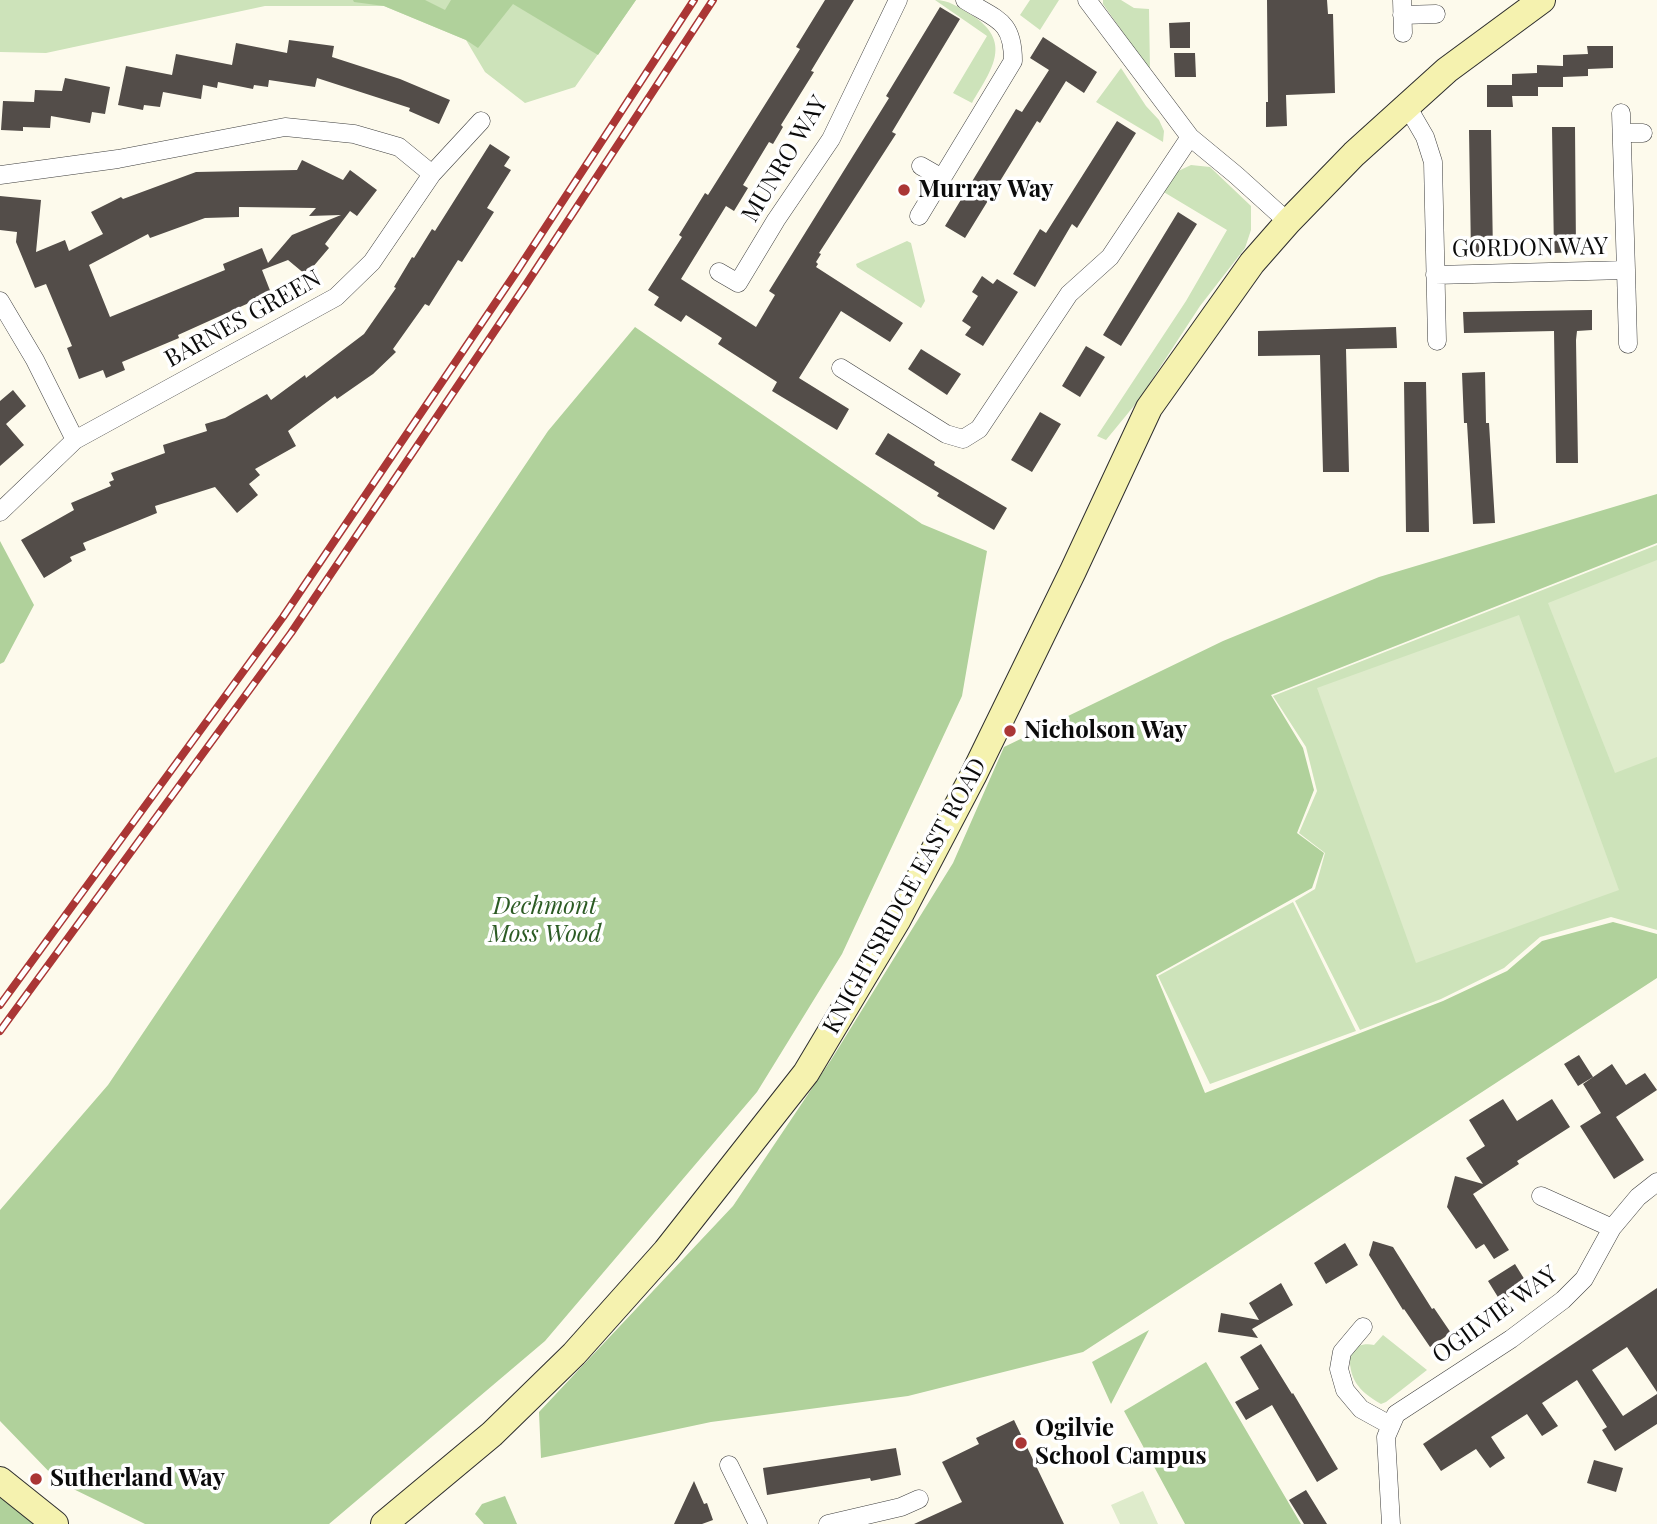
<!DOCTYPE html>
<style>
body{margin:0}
canvas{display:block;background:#fdfaec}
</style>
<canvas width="1657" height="1524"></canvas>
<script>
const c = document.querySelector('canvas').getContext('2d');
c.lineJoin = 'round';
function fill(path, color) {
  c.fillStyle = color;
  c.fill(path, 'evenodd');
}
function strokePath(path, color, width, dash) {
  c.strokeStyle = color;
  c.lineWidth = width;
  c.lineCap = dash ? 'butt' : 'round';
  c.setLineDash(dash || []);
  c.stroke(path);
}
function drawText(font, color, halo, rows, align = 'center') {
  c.font = font + ' "Playfair Display",serif';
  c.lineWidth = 7;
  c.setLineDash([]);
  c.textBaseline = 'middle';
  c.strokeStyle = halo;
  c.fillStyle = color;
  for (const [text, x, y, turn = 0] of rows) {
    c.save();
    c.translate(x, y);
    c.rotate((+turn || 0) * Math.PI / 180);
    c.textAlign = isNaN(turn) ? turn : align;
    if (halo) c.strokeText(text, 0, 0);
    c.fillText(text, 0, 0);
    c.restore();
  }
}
const green = new Path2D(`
 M0 0H636L575 87 525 103 485 72 466 40 384 6H265L46 53 0 52Z
 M935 0C949 0 958 7 970 14 1014 41 992 69 972 103L953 93 987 36Z
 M1030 0H1059L1040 30 1020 15Z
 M1103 0H1121L1134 8 1149 9 1150 71 1103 4Z
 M1121 68 1146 106 1159 120 1164 131 1163 142 1096 102Z
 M1191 165 1210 167 1251 206V230L1245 248 1200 306 1138 401 1106 440 1097 436 1186 301 1227 230 1162 191 1174 173Z
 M907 241 911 243 925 301 921 308 857 267 856 264Z
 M1657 545V930L1611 917 1540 937 1504 968 1441 999 1360 1030 1295 901 1315 889 1325 853 1299 833 1317 791 1306 747 1273 696Z
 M1293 902 1356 1031 1210 1084 1158 976Z
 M1383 1335 1427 1370 1386 1402 1381 1404C1358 1391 1348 1378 1350 1352 1357 1345 1365 1343 1374 1345Z`);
const forest = new Path2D(`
 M353 0H425L445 10 451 0H636L598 55 513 4 478 48 466 40 384 6 354 2Z
 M635 327 922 524 987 551 962 696 842 954 757 1092 545 1341 329 1524H145L59 1482 0 1421V1210L108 1085 548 431Z
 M1657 494V543L1271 695 1303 748 1314 790 1297 833 1324 853 1312 888 1156 975 1205 1093 1443 1001 1507 971 1542 941 1613 922 1657 934V978L1083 1352 908 1396 711 1422 541 1458 539 1412 733 1206 831 1060 953 863 1004 747 1223 641 1379 577Z
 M0 541 34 605 4 662 0 664Z
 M1149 1330 1111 1404 1092 1362Z
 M1206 1362 1301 1524H1185L1124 1411Z
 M0 1493 19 1508 34 1524H0Z
 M505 1496 517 1524H484L475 1514 482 1504Z`);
const pitch = new Path2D(`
 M1657 560V757L1615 773 1548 603Z
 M1519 615 1619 890 1416 963 1317 688Z
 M1143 1491 1158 1524H1120L1111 1505Z`);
const building = new Path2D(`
 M825 0H854L811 71 814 72 781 125 783 127 773 144 769 142 743 185 748 188 734 211 726 206 681 279 756 327 775 295 769 291 889 98 886 96 940 7 960 19 892 132 896 134 819 253 821 254 816 262 818 264 816 267 903 323 890 342 841 311 799 378 849 409 837 430 772 391 777 382 718 344 722 338 686 315 681 322 654 305 659 297 648 290 682 237 679 235 705 193 708 195 800 49 796 47Z
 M1267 0H1327L1328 14H1333L1335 93 1286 95 1287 126 1266 127V102H1268Z
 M1190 22V48H1170L1169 23Z
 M1043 37 1097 72 1084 93 1066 81 1040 123 1037 121 965 238 945 226 1016 109 1022 112 1049 70 1030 58Z
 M289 40 334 46 332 57 400 79 450 100 439 124 409 111 410 108 317 78 315 87 269 80 268 87 254 85 253 89 218 82 217 88 203 85 201 99 163 92 160 107 144 105 143 110 118 105 126 66 172 75 176 54 232 65 236 43 287 53Z
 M1587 46H1613V68L1588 69V62V76L1563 77V87H1538V96H1512L1513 107H1487V85H1512V74L1537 73V79V65L1563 66V55L1588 54Z
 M1174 53H1195L1196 77H1175Z
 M65 78 110 87 105 114 92 112 90 123 51 116 50 128 23 127V131L1 130 3 101 34 102 35 90 62 91Z
 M1117 121 1136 133 1077 228 1072 224 1035 287 1013 274 1040 229 1046 233Z
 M1552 127H1575L1576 252 1554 253Z
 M1469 130H1491L1493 255H1471Z
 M490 144 510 157 504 166 511 170 487 208 494 212 462 262 458 260 429 306 425 304 393 349 396 352 373 374 337 399 335 396 288 431 296 446 255 469 260 475 249 484 258 495 237 513 215 487 155 506 157 513 83 543 86 550 70 557 72 561 44 578 21 540 74 510 71 503 111 486 109 482 114 480 111 473 165 453 163 445 207 431 205 424 225 418 267 394 271 400 305 375 306 378 364 334 396 288 394 287 412 257 414 258 432 229 435 231Z
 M302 160 343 180 350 170 377 190 357 216 350 211 325 244 329 248 306 275 288 260 262 270 271 293 178 335 179 338 122 362 125 370 106 378 103 370 79 379 67 348 72 346 46 284 35 288 16 242 17 232 0 230V196L41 200 36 252 65 240 69 251 103 234 91 212 121 197 123 199 196 172 297 170ZM239 207 316 208 309 216 341 215 292 235 268 263 262 248 223 264 225 270 110 317 89 265 148 234 150 238 205 218 239 217Z
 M1178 212 1197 224 1121 346 1103 335Z
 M982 276 993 284 997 279 1018 292 983 346 965 335 971 327 962 321 978 296 972 292Z
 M1592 310V330L1577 331 1576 340 1578 463H1556L1554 331 1464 333 1463 312Z
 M1396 327 1397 348 1346 349 1349 472H1323L1320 355 1258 356V331Z
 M1086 346 1105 357 1080 397 1062 386Z
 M921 349 961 374 947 395 908 369Z
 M1485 372 1486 423H1489L1495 523 1473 524 1467 423H1464L1462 373Z
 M1404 382H1426L1429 532H1406Z
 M13 390 26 406 6 424 24 445 0 466V401Z
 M1040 412 1061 424 1032 472 1011 460Z
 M888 433 935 462 934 465 1007 508 994 530 937 496 939 493 875 454Z
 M1579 1055 1593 1077 1578 1086 1564 1064Z
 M1612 1064 1626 1085 1645 1073 1657 1090 1616 1117 1644 1160 1614 1179 1580 1126 1601 1113 1583 1084Z
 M1503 1099 1517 1121 1552 1099 1570 1127 1517 1161 1519 1164 1473 1194 1509 1250 1494 1259 1484 1244 1476 1249 1447 1207 1455 1176 1483 1184 1466 1158 1485 1146 1469 1120Z
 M1373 1241 1393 1247 1432 1309 1434 1308 1451 1333 1430 1347 1404 1309 1403 1310 1369 1255Z
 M1345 1243 1358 1265 1326 1284 1314 1263Z
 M1515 1264 1528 1285 1501 1302 1488 1281Z
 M1281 1283 1293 1305 1252 1329 1258 1338 1218 1332 1221 1313 1259 1320 1249 1303Z
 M1657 1288V1392L1627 1347 1592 1370 1623 1416 1657 1394V1424L1615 1451 1602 1430 1607 1427 1577 1380 1542 1403 1558 1426 1542 1436 1527 1414 1491 1437 1505 1458 1497 1463 1490 1468 1476 1449 1441 1471 1423 1444Z
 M1261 1344 1292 1394 1293 1393 1338 1469 1317 1482 1272 1405 1246 1420 1235 1402 1259 1389 1240 1357Z
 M1014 1420 1064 1524H914L962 1502 942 1462 979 1444 976 1438Z
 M896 1448 901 1475 871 1481 870 1478 767 1495 763 1468Z
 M1594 1460 1623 1468 1616 1492 1587 1483Z
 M694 1481 704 1504 707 1503 713 1520 702 1524H674Z
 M1306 1490 1327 1524H1304L1289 1500Z`);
const street = new Path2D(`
 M1087 0 1190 137 1236 175 1288 222
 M1402 0 1403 33
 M1402 15 1436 14
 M1407 106 1425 137 1433 162 1437 341
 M1622 133H1643
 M921 166 942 178
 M0 175 118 159 285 127 354 134 399 147 432 174
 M919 216 1013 61C1013 20 997 20 965 0
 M1626 270 1628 344
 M719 272 738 283 776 220 831 139 898 0
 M1435 275 1626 270 1621 113
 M0 301 35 360 75 440
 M841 368 946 434 963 439 979 429 1069 294 1110 257 1190 137
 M0 512 75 440 336 297 372 262 432 174 481 121
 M1541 1196 1612 1228
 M1363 1327 1342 1352 1339 1369 1345 1390 1361 1409 1390 1425
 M729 1465 758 1524
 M828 1524 901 1507 919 1499
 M1391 1524 1386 1437 1396 1414 1511 1339 1563 1300 1584 1279 1612 1228 1638 1197 1657 1182`);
const secondary = new Path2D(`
 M0 1480 55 1524
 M384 1524 492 1434 574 1354 666 1251 806 1073 898 919 973 776 1073 571 1149 408 1252 263 1288 222 1354 154 1447 70 1542 0`);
const rail = new Path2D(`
 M0 1005 283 617 517 271 694 0
 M0 1031 291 633 525 286 713 0`);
const markers = [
 [904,190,7,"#aa3635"],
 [1010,731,7,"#aa3635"],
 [1021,1443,7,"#aa3635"],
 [36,1479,7,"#aa3635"]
];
const streetNames = [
 ["MUNRO WAY",785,159,-59],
 ["GORDON WAY",1530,248,-1],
 ["BARNES GREEN",243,319,-29],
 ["KNIGHTSRIDGE EAST ROAD",905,896,-61],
 ["OGILVIE WAY",1495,1315,-36]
];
const poiNames = [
 ["Murray Way",918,190],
 ["Nicholson Way",1024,731],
 ["Ogilvie",1035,1429],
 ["School Campus",1035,1457],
 ["Sutherland Way",50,1479]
];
const parkNames = [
 ["Dechmont",545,907],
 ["Moss Wood",545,935]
];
fill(green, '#cde3ba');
fill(forest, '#b0d19b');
fill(pitch, '#deebcb');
fill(building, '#534d49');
strokePath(street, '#3e3e3e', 19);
strokePath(secondary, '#2d2d2d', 28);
strokePath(street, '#fff', 18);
strokePath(secondary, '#f5f2af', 26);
strokePath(rail, '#aa3635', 8);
strokePath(rail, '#fff', 5, [16]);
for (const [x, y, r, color] of markers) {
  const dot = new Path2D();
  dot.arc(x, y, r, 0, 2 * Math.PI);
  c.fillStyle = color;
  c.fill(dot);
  strokePath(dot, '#fff', 2.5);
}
drawText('24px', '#0b0b0b', '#fff', streetNames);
drawText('bold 24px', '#0b0b0b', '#fff', poiNames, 'left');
drawText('italic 24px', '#2c5b24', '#fff', parkNames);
</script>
